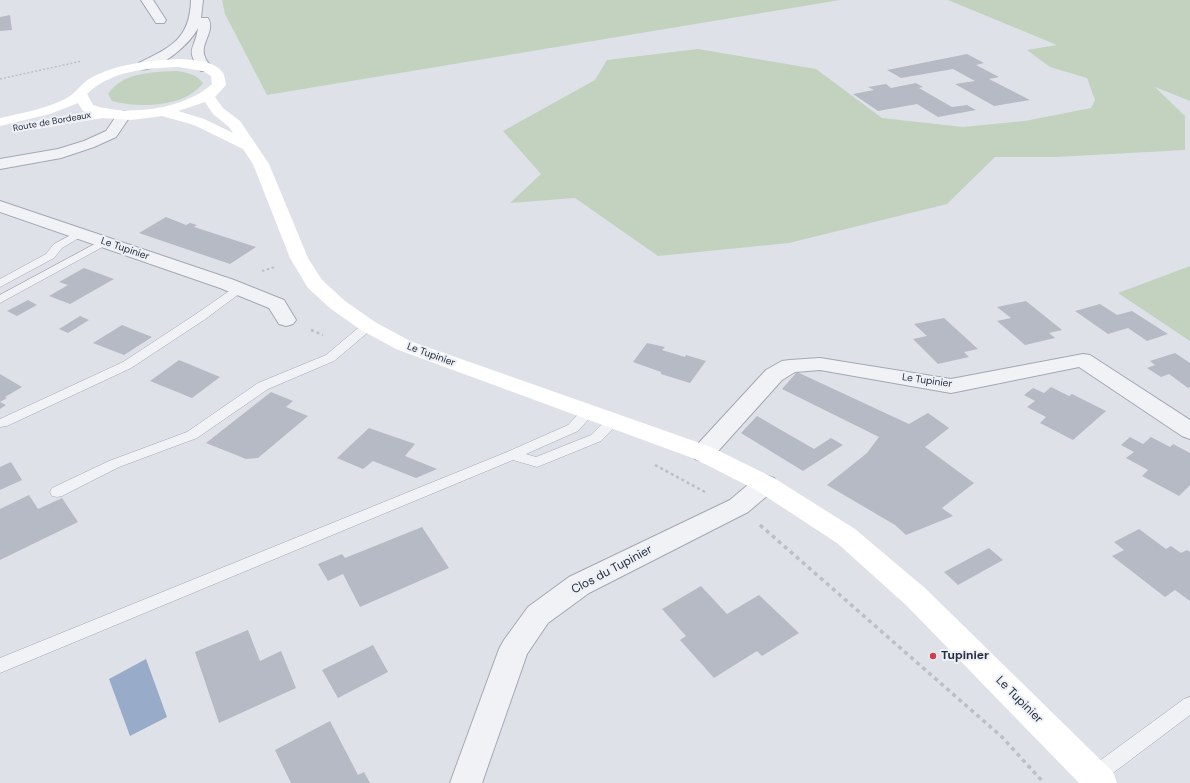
<!DOCTYPE html>
<style>
body{margin:0}
canvas{display:block;background:#dee1e8}
</style>
<canvas width="1190" height="783"></canvas>
<script>
const c = document.querySelector('canvas').getContext('2d');
c.lineJoin = 'round';
function fill(path, color) {
  c.fillStyle = color;
  c.fill(path, 'evenodd');
}
function strokePath(path, color, width, dash) {
  c.strokeStyle = color;
  c.lineWidth = width;
  c.lineCap = dash ? 'butt' : 'round';
  c.setLineDash(dash || []);
  c.stroke(path);
}
function drawText(font, color, halo, rows, align = 'center') {
  c.font = font + ' "DM Sans",sans-serif';
  c.lineWidth = 4;
  c.setLineDash([]);
  c.textBaseline = 'middle';
  c.strokeStyle = halo;
  c.fillStyle = color;
  for (const [text, x, y, turn = 0] of rows) {
    c.save();
    c.translate(x, y);
    c.rotate((+turn || 0) * Math.PI / 180);
    c.textAlign = isNaN(turn) ? turn : align;
    if (halo) c.strokeText(text, 0, 0);
    c.fillText(text, 0, 0);
    c.restore();
  }
}
const green = new Path2D(`
 M222 0H840L267 95 225 14Z
 M948 0H1190V101L1155 87 1185 116V150L1056 157H995L947 204 789 243 658 256 575 198 510 203 541 174 503 131 595 80 607 60 698 49 816 69 882 118 963 127 1025 121 1091 108 1095 100 1087 78 1050 67 1027 50 1057 45Z
 M177 71C188 73 196 74 203 83 185 108 138 108 112 101L108 94C123 72 153 72 177 71Z
 M1190 266V341L1118 293Z`);
const water = new Path2D(`
 M146 659 167 717 130 736 109 679Z`);
const building = new Path2D(`
 M10 15 12 30 0 31V17Z
 M967 54 984 63 976 65 999 77 989 79 1030 100 994 106 955 84 975 81 953 69 901 78 887 70Z
 M916 83 923 87 919 88 952 107 967 105 976 110 938 117 917 104 878 111 853 94 874 90 868 87 886 84 891 88Z
 M166 217 186 225 190 223 197 225 194 227 256 247 230 264 139 233Z
 M84 268 114 279 70 304 49 296 68 285 59 282Z
 M28 300 37 305 17 316 7 311Z
 M1026 301 1062 330 1049 333 1055 338 1025 345 997 321 1011 318 997 307Z
 M1100 304 1117 315 1132 311 1168 334 1147 341 1128 328 1108 334 1075 311Z
 M80 316 89 320 68 333 59 329Z
 M944 318 978 349 964 352 969 357 938 364 913 339 927 336 914 324Z
 M122 325 152 337 124 355 93 343Z
 M647 343 665 347 662 350 685 357 686 355 706 361 690 383 661 374V372L633 362Z
 M1175 353 1190 363V387L1188 388 1169 374 1161 377 1147 368 1155 365 1150 361Z
 M179 360 220 377 192 398 150 381Z
 M797 372 909 424 928 413 949 428 925 447 974 483 942 508 953 516 906 535 895 525 827 485 867 453 879 437 782 389Z
 M0 374 22 387 5 397 7 398 0 402 6 405 0 409Z
 M1051 387 1069 396 1072 394 1106 411 1073 440 1040 423 1046 417 1027 407 1035 401 1024 395 1033 388 1044 393Z
 M271 392 293 401 286 407 308 416 258 458 246 459 206 443Z
 M757 416 814 449 831 438 843 445 803 471 741 433Z
 M369 428 415 444 405 456 437 469 416 478 373 461 363 469 337 458Z
 M1130 437 1143 444 1151 437 1170 447 1173 444 1190 453V485L1179 496 1142 476 1148 470 1126 458 1134 452 1121 445Z
 M11 462 22 480 0 490V467Z
 M29 495 38 509 62 498 78 522 0 560V509Z
 M422 527 449 568 360 607 343 574 328 581 318 564 342 554 345 558Z
 M1139 529 1166 549 1171 546 1181 553 1187 550 1190 552V601L1175 590 1165 597 1112 556 1124 550 1114 542Z
 M989 548 1003 560 958 585 944 572Z
 M701 586 727 614 759 595 799 633 762 656 757 651 714 678 680 640 686 636 662 609Z
 M248 630 260 661 281 651 296 688 219 723 195 652Z
 M373 645 388 672 338 698 322 670Z
 M330 721 358 775 364 772 370 783H291L275 750Z`);
const pathFar3 = new Path2D(`
 M0 79 82 61`);
const pathFar2 = new Path2D(`
 M262 271 275 267`);
const pathFar1 = new Path2D(`
 M311 330 323 335
 M655 465 705 492`);
const path = new Path2D(`
 M760 525 1002 737 1044 783`);
const service = new Path2D(`
 M80 230 85 233 84 235 62 248 54 258 0 287V279L46 254 54 244Z
 M104 239 109 242 108 244 0 303V295Z
 M239 286 243 287 245 289 243 291 204 320 131 368 7 426 0 427V419L123 362 196 314 235 287Z
 M368 322 372 323 374 326 372 329 334 361 268 389 197 438 119 467 62 496 57 497 52 496 50 492 52 488 109 461 187 432 258 383 326 355 364 323Z
 M588 408 593 409 595 412 578 431 526 454 536 457 591 435 608 418 613 417 618 418 620 421 618 424 601 441 542 465 537 467 513 460 0 673V658L507 452 568 425 583 409Z
 M1190 697V715L1101 782H1087L1084 776 1087 770 1184 699Z`);
const minor = new Path2D(`
 M141 0H153L166 20 164 23H156Z
 M124 111 129 112 131 115 116 137 94 147 61 158 0 169V159L58 149 84 141 106 131 119 112Z
 M0 201 234 280 284 300 296 320 293 324 286 326 279 324 269 308 220 288 0 212Z
 M1083 354 1090 355 1190 420V439L1182 436 1079 367 951 393 820 370 795 372 782 380 711 459 703 461 695 459 691 453 695 447 766 370 782 361 790 360 820 358 951 379Z
 M765 475 774 478 777 484 774 490 748 512 589 593 548 623 527 654 482 783H450L499 649 504 640 528 607 569 577 730 500 756 478Z`);
const tertiary = new Path2D(`
 M191 0H203L201 18H208C216 31 199 44 205 57 206 61 210 65 213 68L211 71H201C184 48 195 51 198 28 191 43 157 73 139 69L137 66 139 63C171 47 190 39 191 0Z`);
const secondary = new Path2D(`
 M178 59C191 60 215 60 223 73 225 76 225 81 226 85L215 97 223 108 240 121 269 164 308 258 322 280 345 301 375 322 410 341 711 447 774 478 855 529 926 589 1113 772 1117 783H1079L906 605 837 543 756 490 695 459 396 349 361 330 331 309 308 288 290 258 253 164 243 149 194 125 162 116 131 120 102 118 37 129 32 128 30 125 32 122 37 121 86 112 83 111 78 103 50 114 0 126V118C22 113 45 109 65 99 74 95 80 85 89 79 115 64 147 61 178 59ZM178 67 203 71 211 76 212 84C185 109 128 117 93 105L87 94C110 71 147 68 178 67ZM205 102 213 114 229 127 233 133 204 119 178 111Z`);
const markers = [
 [933,656,4,"#d0404a"]
];
const farStreetnames = [
 ["Route de Bordeaux",52,122,-10]
];
const streetNames = [
 ["Le Tupinier",125,249,19],
 ["Le Tupinier",431,355,20],
 ["Le Tupinier",927,381,8]
];
const nearStreetnames = [
 ["Clos du Tupinier",612,570,-28],
 ["Le Tupinier",1019,700,45]
];
const nearPoinames = [
 ["Tupinier",941,656]
];
fill(green, '#c2d2bf');
fill(water, '#98acc9');
fill(building, '#b5bac5');
strokePath(service, '#a3a8b2', 1);
strokePath(minor, '#a3a8b2', 2);
strokePath(tertiary, '#a3a8b2', 2);
strokePath(pathFar3, '#bcbfc6', 1.5, [2, 2]);
strokePath(pathFar2, '#bcbfc6', 2, [2.5, 2.5]);
strokePath(pathFar1, '#bcbfc6', 2.5, [3, 3]);
strokePath(path, '#bcbfc6', 3.5, [4, 4]);
fill(service, '#f1f2f6');
fill(minor, '#f1f2f6');
fill(tertiary, '#f1f2f6');
fill(secondary, '#fff');
for (const [x, y, r, color] of markers) {
  const dot = new Path2D();
  dot.arc(x, y, r, 0, 2 * Math.PI);
  c.fillStyle = color;
  c.fill(dot);
  strokePath(dot, '#edf0f5', 1.5);
}
drawText('9px', '#272e3f', '#edf0f5', farStreetnames);
drawText('10px', '#272e3f', '#edf0f5', streetNames);
drawText('12px', '#272e3f', '#edf0f5', nearStreetnames);
drawText('bold 12px', '#272e3f', '#edf0f5', nearPoinames, 'left');
</script>
